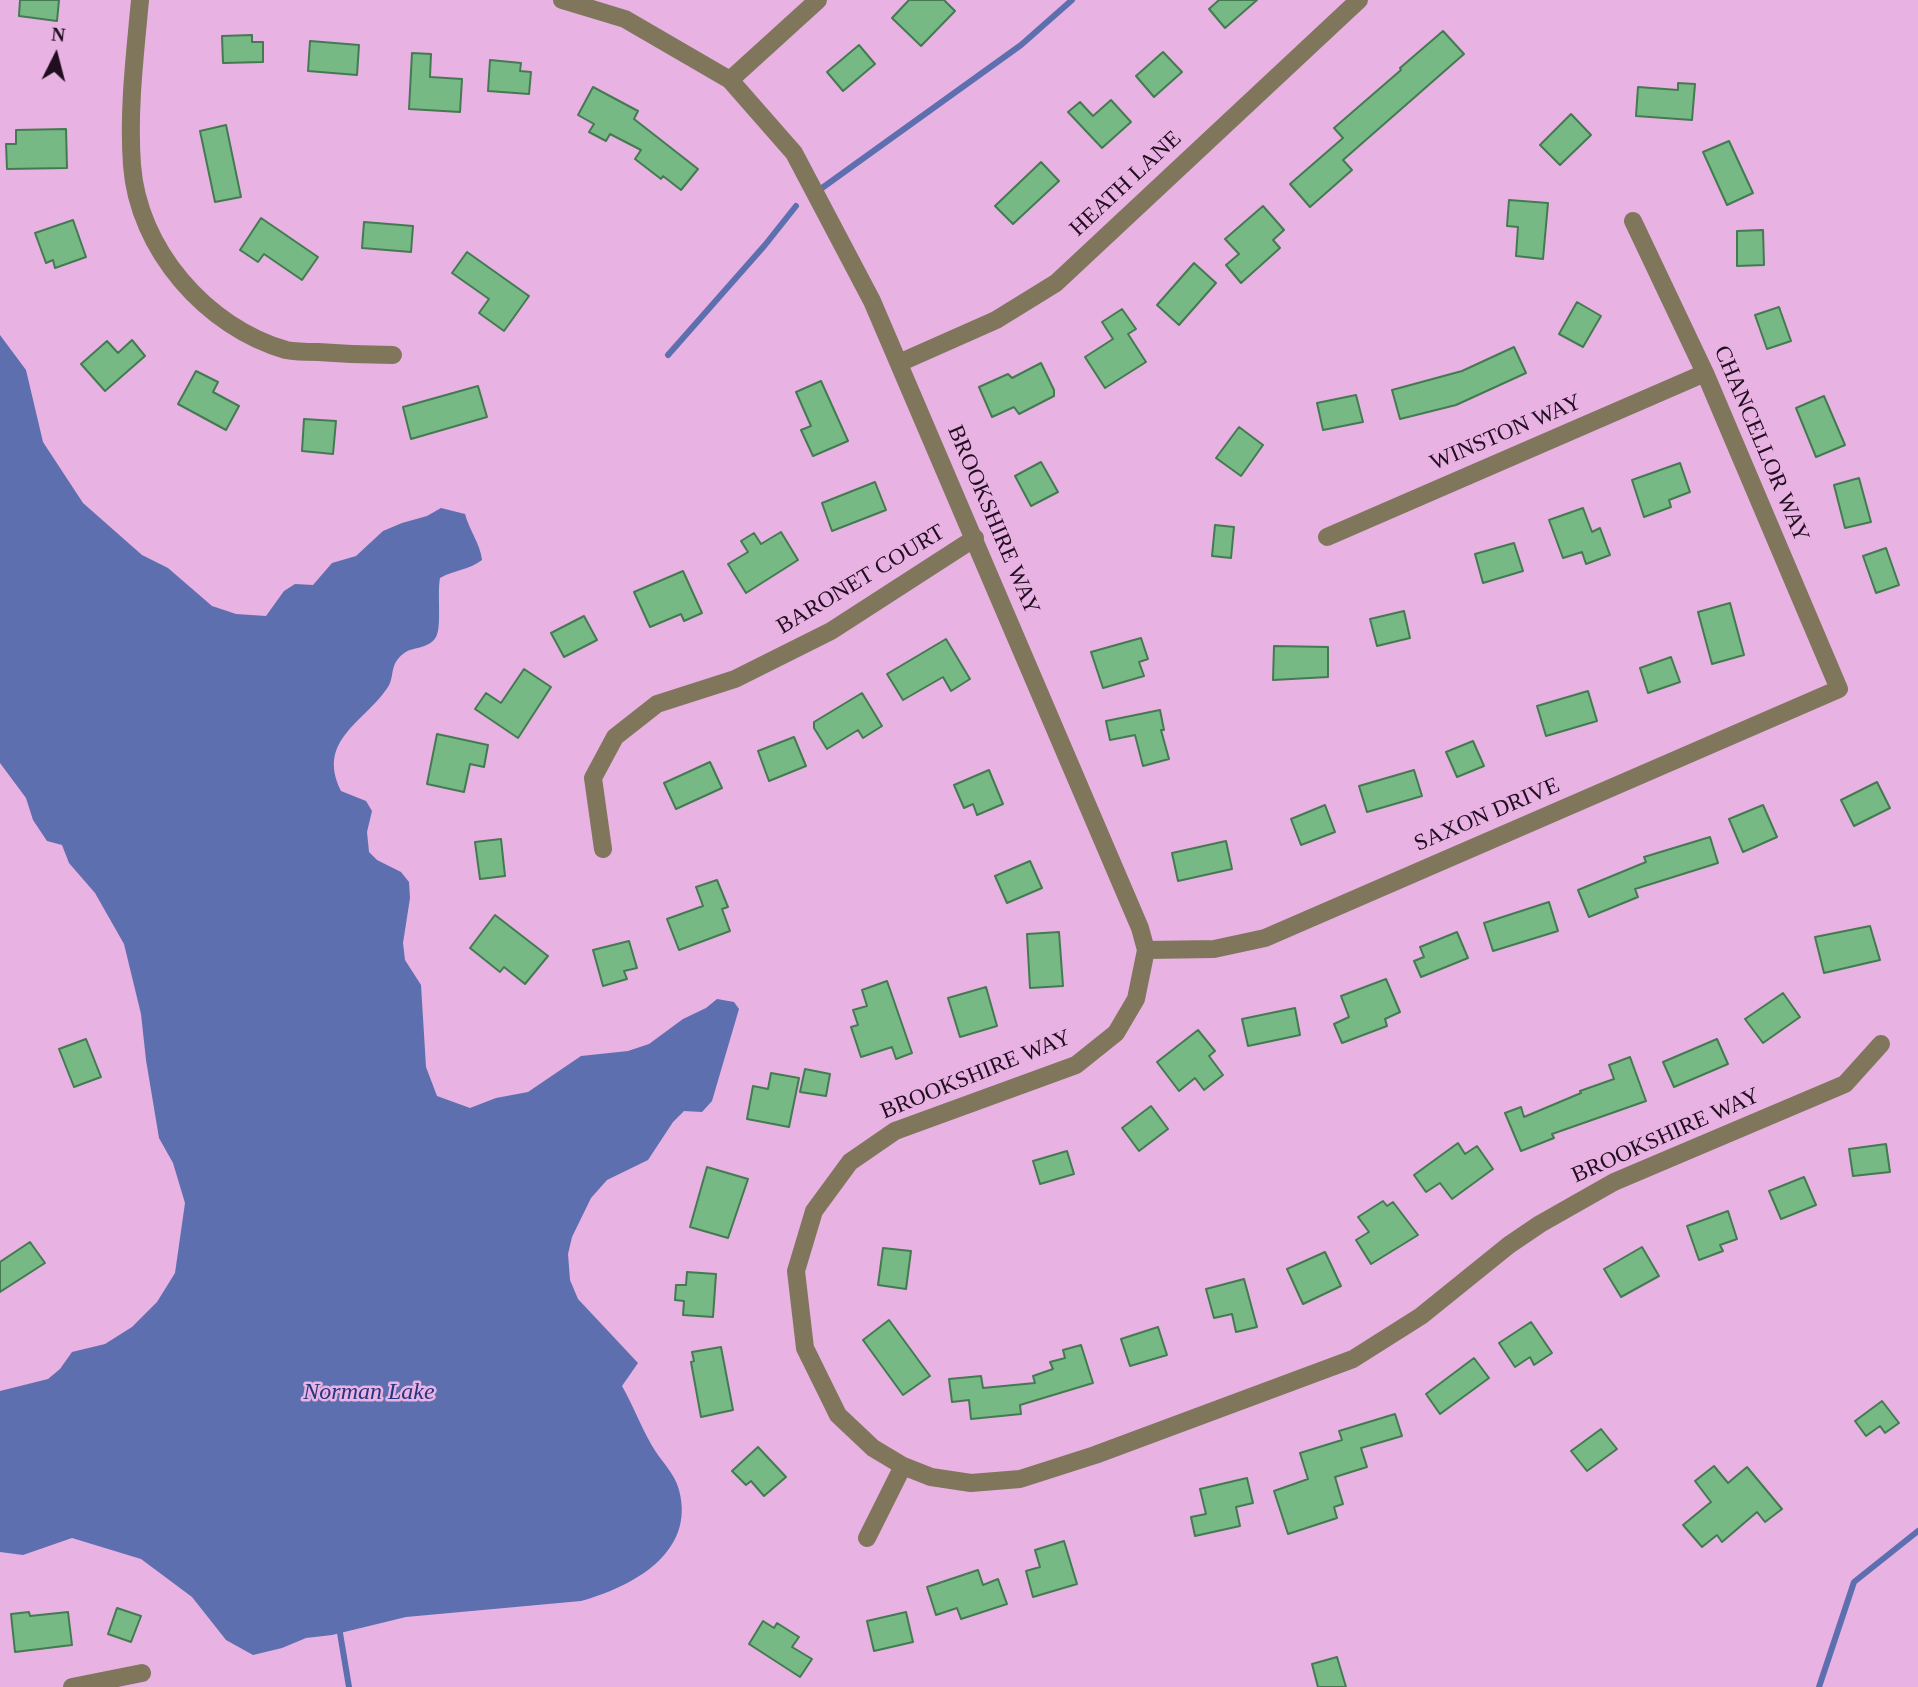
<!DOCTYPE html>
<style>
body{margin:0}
#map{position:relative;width:1918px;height:1687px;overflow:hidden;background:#e8b2e2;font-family:"Times New Roman",serif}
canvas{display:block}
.north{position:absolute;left:21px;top:21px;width:70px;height:70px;-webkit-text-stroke:5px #e8b2e2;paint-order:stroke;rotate:6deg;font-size:19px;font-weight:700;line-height:28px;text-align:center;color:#200d1f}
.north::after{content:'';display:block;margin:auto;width:24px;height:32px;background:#200d1f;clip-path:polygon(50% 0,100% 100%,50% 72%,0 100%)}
</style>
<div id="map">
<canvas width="1918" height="1687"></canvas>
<div class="north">N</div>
</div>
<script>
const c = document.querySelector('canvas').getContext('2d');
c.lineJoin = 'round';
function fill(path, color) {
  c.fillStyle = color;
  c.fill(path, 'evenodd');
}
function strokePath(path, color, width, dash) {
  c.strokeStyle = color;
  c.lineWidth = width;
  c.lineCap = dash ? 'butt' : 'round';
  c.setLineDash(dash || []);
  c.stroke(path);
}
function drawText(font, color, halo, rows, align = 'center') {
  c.font = font + ' "Times New Roman",serif';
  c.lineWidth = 5;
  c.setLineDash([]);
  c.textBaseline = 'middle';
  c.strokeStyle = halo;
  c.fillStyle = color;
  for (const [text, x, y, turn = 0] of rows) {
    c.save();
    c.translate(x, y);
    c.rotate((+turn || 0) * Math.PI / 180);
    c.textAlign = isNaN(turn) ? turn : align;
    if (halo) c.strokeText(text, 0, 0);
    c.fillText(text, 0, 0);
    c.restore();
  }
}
const water = new Path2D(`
 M0 335 26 370 43 442 83 503 142 555 168 568 212 606 236 614 266 616 284 591 295 584 313 585 332 563 356 556 383 531 402 523 427 516 441 508 465 514C469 530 480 543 482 560 469 570 454 570 440 578 437 594 442 627 436 637 428 650 412 646 403 654 389 665 395 676 388 687 364 723 316 740 341 791L366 801 372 811 367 832 369 852 377 860 401 872 409 882 410 898 403 943 405 960 421 985 426 1067 437 1096 470 1108 496 1098 528 1092 581 1056 628 1051 649 1044 683 1019 706 1008 717 999 734 1002 739 1009 712 1101 702 1112 684 1111 673 1122 648 1160 607 1180 591 1198 572 1237 568 1254 570 1280 578 1299 638 1363 622 1386C633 1405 640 1425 651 1444 659 1459 675 1473 679 1490 696 1553 632 1587 581 1601L406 1617 332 1635 306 1638 282 1648 253 1655 226 1640 192 1597 141 1559 72 1538 23 1555 0 1552V1391L48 1379 60 1369 72 1352 105 1344 132 1327 157 1302 175 1273 185 1203 173 1163 159 1138 146 1060 141 1014 124 944 95 893 69 863 62 845 47 841 33 820 26 798 0 763Z`);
const stream = new Path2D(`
 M822 188 1021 45 1072 0
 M668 355 765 245 796 206
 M340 1633 349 1687
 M1819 1687 1854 1582 1918 1531`);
const building = new Path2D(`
 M20 0H59L57 21 19 16Z
 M909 0H944L955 11 921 46 892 18Z
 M1219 0H1257L1225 28 1209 9Z
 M1443 31 1464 54 1343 160 1352 170 1310 207 1290 184 1343 138 1334 128 1401 70 1400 68Z
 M252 35V42H263V62L223 63 222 36Z
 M310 41 359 45 357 75 308 71Z
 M859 45 875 64 843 91 827 72Z
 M1163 52 1182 72 1154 97 1136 76Z
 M412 53 431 54 430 77 462 79 460 112 409 109Z
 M490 60 521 63 520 71 531 72 529 94 488 91Z
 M1678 83 1695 84 1692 120 1636 116 1638 87 1678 90Z
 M593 87 638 111 634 119 698 169 681 190 663 176 661 179 635 159 641 150 610 134 606 141 589 132 594 124 578 115Z
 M1111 100 1131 122 1102 148 1068 112 1080 102 1093 116Z
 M1571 114 1591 135 1560 165 1540 145Z
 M226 125 241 197 215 202 200 131Z
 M66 129 67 168 7 169 6 144H16V130Z
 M1729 141 1753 193 1727 205 1703 152Z
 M1041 162 1059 181 1013 224 995 206Z
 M1509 200 1548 203 1543 259 1516 256 1518 227 1507 226Z
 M1263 206 1284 230 1273 240 1280 248 1241 283 1226 265 1239 254 1225 239Z
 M261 218 318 257 302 280 264 254 258 262 240 250Z
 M73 220 86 257 55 268 53 260 46 263 35 233Z
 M364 222 413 226 411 252 362 248Z
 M1763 230 1764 265 1737 266V231Z
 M467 252 529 296 504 331 479 313 489 299 452 273Z
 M1194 263 1216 283 1179 325 1157 305Z
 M1577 302 1601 316 1583 347 1559 334Z
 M1779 307 1791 341 1767 349 1755 315Z
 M1122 309 1136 329 1128 334 1146 362 1105 388 1085 357 1113 339 1102 322Z
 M132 340 145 356 105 391 81 364 107 341 118 353Z
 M1514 347 1526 373 1456 405 1400 419 1392 390 1462 371Z
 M1041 363 1054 390V396L1019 414 1014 407 992 417 979 387 1008 374 1012 378Z
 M196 371 218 382 213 392 239 406 226 430 178 404Z
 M821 381 848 441 813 456 801 430 811 426 796 392Z
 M478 386 487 417 411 439 403 407Z
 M1356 395 1363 422 1323 430 1317 403Z
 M1824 396 1845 445 1816 457 1796 408Z
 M304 419 336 421 333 454 302 451Z
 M1239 427 1263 445 1241 476 1216 458Z
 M1041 462 1058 492 1031 506 1015 476Z
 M1680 463 1690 492 1669 500 1671 507 1644 517 1632 480Z
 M1859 478 1871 522 1845 528 1834 485Z
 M875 482 886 510 832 531 822 503Z
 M1583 508 1592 532 1600 528 1610 555 1586 564 1582 552 1563 558 1549 520Z
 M1215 525 1234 527 1231 558 1212 556Z
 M781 532 798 560 746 593 728 564 748 552 741 541 754 533 761 544Z
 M1514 543 1523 571 1483 583 1475 554Z
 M1886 548 1899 585 1876 593 1863 556Z
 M683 571 702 613 684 621 681 614 650 627 634 592Z
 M1730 603 1744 655 1712 664 1698 612Z
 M1404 611 1410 638 1377 646 1370 619Z
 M584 616 597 640 564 657 551 633Z
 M1141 638 1148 659 1139 662 1144 676 1103 688 1091 652Z
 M946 639 970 679 951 691 943 677 903 700 887 674Z
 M1274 646 1328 647V677L1273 680Z
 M1671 657 1680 682 1648 693 1640 668Z
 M524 669 551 687 518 738 475 709 486 693 501 703Z
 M1588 691 1597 721 1546 736 1537 706Z
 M862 693 882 726 863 738 858 730 827 749 814 728V722Z
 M1160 710 1164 730H1161L1169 759 1143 766 1135 735 1110 740 1106 721Z
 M437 734 488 745 484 767 470 764 464 792 427 784Z
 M794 737 806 766 769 781 758 751Z
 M1473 741 1484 766 1457 777 1446 752Z
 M710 762 722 788 676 809 664 783Z
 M989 770 1003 804 977 815 973 804 964 808 954 785Z
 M1414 770 1422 796 1367 812 1359 786Z
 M1877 782 1890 808 1854 826 1841 800Z
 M1325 805 1335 832 1301 845 1291 819Z
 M1763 805 1777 837 1743 852 1729 819Z
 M1710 837 1718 863 1635 889 1638 897 1589 917 1578 890 1646 862 1644 857Z
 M501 839 505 876 480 879 475 842Z
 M1226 841 1232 869 1178 881 1172 853Z
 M1030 861 1042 888 1007 903 995 876Z
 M717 880 728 907 722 909 730 931 679 950 667 919 703 906 696 887Z
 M1549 902 1558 931 1493 951 1484 923Z
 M495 915 548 956 525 984 504 967 500 972 470 948Z
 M1870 926 1880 960 1824 973 1815 937Z
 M1059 932 1063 986 1030 988 1027 934Z
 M1457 932 1468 958 1421 977 1414 961 1424 957 1420 947Z
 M629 941 637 968 624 971 627 979 603 986 593 950Z
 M1386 979 1400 1012 1385 1019 1387 1026 1342 1043 1334 1024 1349 1017 1341 996Z
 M887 981 912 1053 896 1059 892 1047 861 1057 851 1027 858 1025 853 1010 867 1006 862 990Z
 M986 987 997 1026 960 1037 948 998Z
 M1783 993 1800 1017 1763 1043 1745 1019Z
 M1295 1008 1300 1035 1248 1046 1242 1019Z
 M1198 1030 1215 1051 1209 1056 1223 1075 1204 1090 1195 1078 1179 1091 1157 1062Z
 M86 1039 101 1077 74 1087 59 1049Z
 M1717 1039 1728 1064 1674 1087 1663 1062Z
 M1630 1057 1646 1101 1552 1134 1554 1138 1521 1151 1505 1113 1521 1107 1524 1117 1581 1093 1580 1091 1614 1079 1609 1065Z
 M805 1069 830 1074 826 1096 800 1092Z
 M771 1073 799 1078 789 1127 747 1119 753 1086 768 1089Z
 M1151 1106 1168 1129 1139 1151 1122 1128Z
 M1458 1143 1465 1154 1477 1146 1493 1169 1452 1199 1440 1183 1426 1192 1414 1175Z
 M1886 1144 1890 1172 1853 1176 1849 1149Z
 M1067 1151 1074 1174 1040 1184 1033 1161Z
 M707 1167 748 1179 728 1238 690 1227Z
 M1804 1177 1816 1205 1781 1219 1769 1191Z
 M1383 1201 1387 1206 1393 1202 1418 1235 1371 1264 1356 1240 1369 1232 1358 1217Z
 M1728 1211 1737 1239 1720 1245 1723 1251 1699 1260 1687 1226Z
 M30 1242 45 1263 0 1292V1262Z
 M1642 1247 1659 1276 1621 1297 1604 1269Z
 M883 1248 911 1251 906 1289 878 1285Z
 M1325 1252 1341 1286 1303 1304 1287 1269Z
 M687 1272 716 1274 713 1317 683 1315 684 1301 675 1300 676 1285H686Z
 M1244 1279 1257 1327 1236 1332 1232 1314 1214 1318 1206 1289Z
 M889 1320 930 1376 903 1395 863 1340Z
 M1531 1322 1552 1353 1534 1365 1530 1357 1515 1367 1499 1343Z
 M1158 1327 1167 1355 1130 1366 1121 1339Z
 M1081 1345 1093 1383 1020 1405 1021 1414 971 1419 969 1400 952 1402 949 1379 981 1376 983 1388 1035 1383 1033 1376 1053 1369 1050 1362 1065 1358 1063 1350Z
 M721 1347 733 1410 701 1417 691 1362 694 1361 692 1352Z
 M1474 1358 1489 1378 1440 1414 1426 1394Z
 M1882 1401 1899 1423 1885 1433 1880 1426 1866 1436 1855 1421Z
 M1395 1414 1402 1436 1361 1448 1367 1467 1335 1477 1343 1504 1334 1507 1337 1518 1288 1534 1274 1491 1308 1479 1300 1453 1342 1440 1339 1431Z
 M1601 1429 1617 1449 1587 1471 1571 1451Z
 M758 1447 786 1477 764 1496 751 1481 746 1485 732 1471Z
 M1714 1466 1728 1483 1747 1467 1782 1509 1765 1522 1757 1512 1722 1542 1717 1535 1702 1547 1683 1525 1711 1502 1695 1481Z
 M1247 1478 1253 1503 1236 1507 1240 1526 1195 1536 1191 1517 1206 1514 1200 1489Z
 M1064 1541 1077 1584 1033 1597 1026 1571 1040 1567 1035 1550Z
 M978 1570 983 1585 998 1579 1007 1604 961 1619 957 1608 936 1615 927 1587Z
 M117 1608 141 1616 131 1642 108 1634Z
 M29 1612 30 1616 68 1612 72 1645 15 1652 11 1614Z
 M906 1612 913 1642 874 1651 867 1621Z
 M763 1621 774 1628 777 1623 799 1637 792 1647 812 1659 800 1677 749 1644Z
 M1337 1657 1346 1687H1318L1312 1664Z`);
const minor = new Path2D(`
 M140 0C135 55 128 110 132 165 138 249 206 327 286 350 296 352 308 352 318 352 343 354 368 355 393 355
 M562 0 625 19 730 80 794 153 872 301 1140 928 1146 950 1136 999 1116 1033 1076 1065 895 1131 850 1162 814 1211 796 1271 805 1348 838 1415 873 1448 903 1466 931 1477 971 1483 1020 1479 1095 1455 1353 1359 1421 1316 1509 1245 1540 1224 1614 1182 1845 1084 1881 1044
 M730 80 818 0
 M899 363 996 320 1056 283 1359 0
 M1327 537 1705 373
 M603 849 593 778 615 737 657 704 735 679 831 631 975 538
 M1146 950 1214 949 1265 938 1839 689 1705 373 1633 221
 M867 1538 903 1466
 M72 1687 142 1673`);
const streetNames = [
 ["HEATH LANE",1126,184,-43],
 ["WINSTON WAY",1506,433,-23],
 ["CHANCELLOR WAY",1761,444,67],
 ["BROOKSHIRE WAY",993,520,67],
 ["BARONET COURT",861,580,-31],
 ["SAXON DRIVE",1487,815,-23],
 ["BROOKSHIRE WAY",976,1075,-22],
 ["BROOKSHIRE WAY",1666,1136,-24]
];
const waterNames = [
 ["Norman Lake",369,1393]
];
fill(water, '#5d6fae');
strokePath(stream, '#5d6fae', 6);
fill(building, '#77b985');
strokePath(building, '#447a51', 2);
strokePath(minor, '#7f765c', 18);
drawText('23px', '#200d1f', '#e8b2e2', streetNames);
drawText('italic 24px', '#263582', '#e8b2e2', waterNames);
</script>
